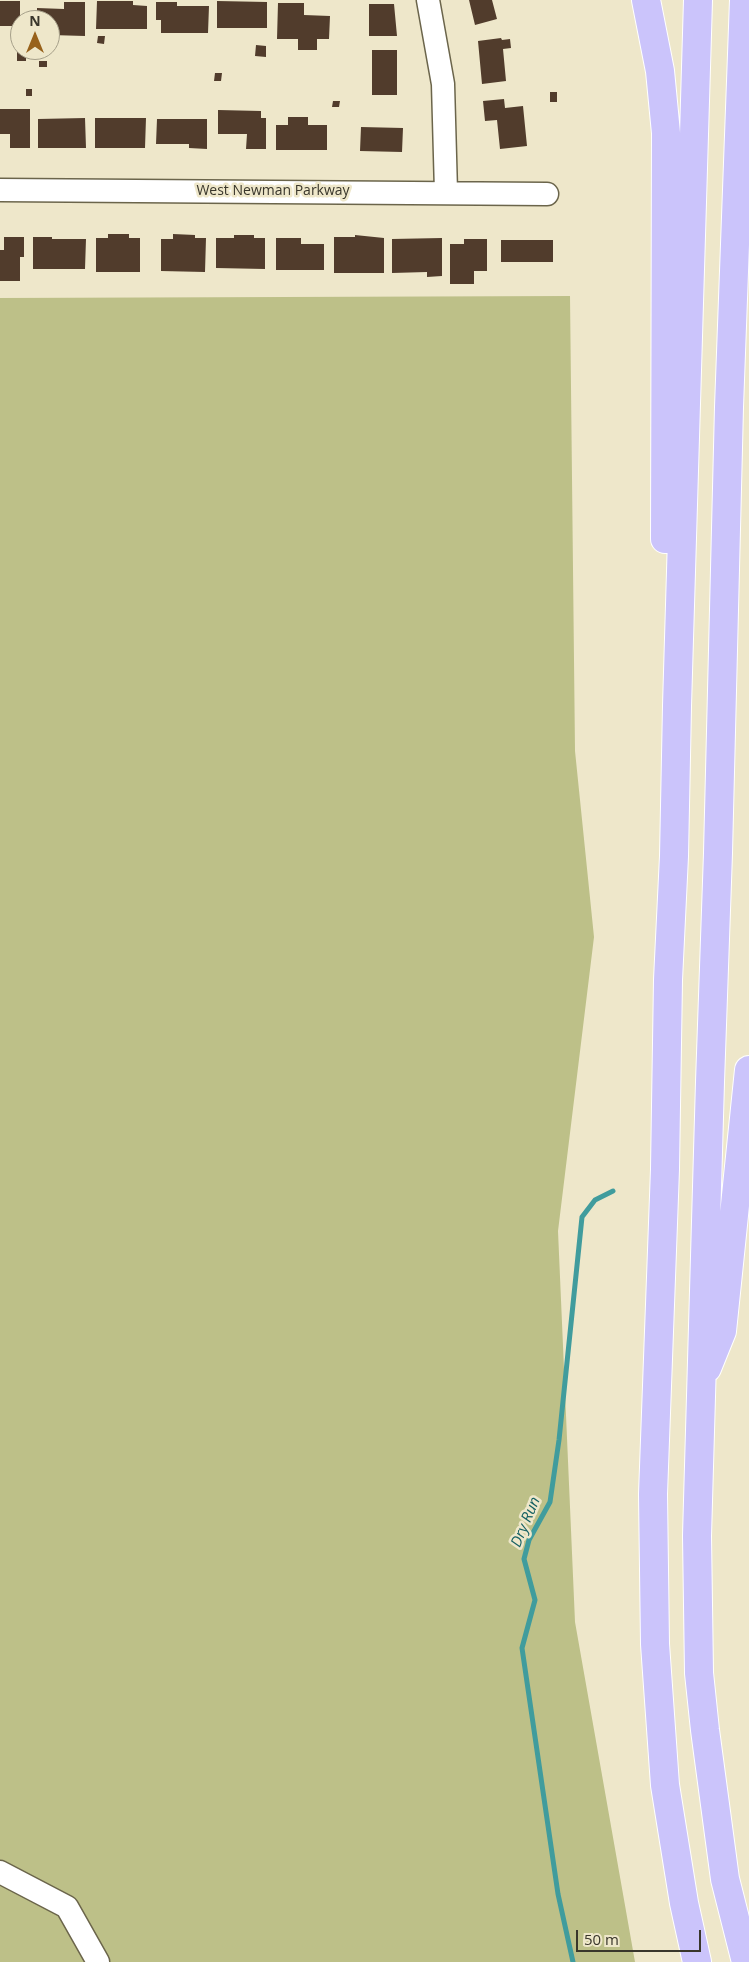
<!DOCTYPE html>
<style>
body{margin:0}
#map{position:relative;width:749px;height:1962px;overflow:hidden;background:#eee7ca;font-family:"Open Sans",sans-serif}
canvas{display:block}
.north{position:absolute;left:10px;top:10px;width:50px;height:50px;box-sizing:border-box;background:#eee7ca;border:1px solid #a6a08a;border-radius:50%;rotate:0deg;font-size:14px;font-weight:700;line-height:20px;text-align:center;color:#39362b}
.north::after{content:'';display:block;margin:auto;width:18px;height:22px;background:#98621b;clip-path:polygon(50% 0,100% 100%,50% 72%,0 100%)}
.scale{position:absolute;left:576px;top:1930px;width:125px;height:22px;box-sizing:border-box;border:2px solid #39362b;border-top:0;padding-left:6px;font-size:15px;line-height:18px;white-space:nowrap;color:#39362b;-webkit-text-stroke:4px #eee7ca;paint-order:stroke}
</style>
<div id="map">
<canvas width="749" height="1962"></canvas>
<div class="north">N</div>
<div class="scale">50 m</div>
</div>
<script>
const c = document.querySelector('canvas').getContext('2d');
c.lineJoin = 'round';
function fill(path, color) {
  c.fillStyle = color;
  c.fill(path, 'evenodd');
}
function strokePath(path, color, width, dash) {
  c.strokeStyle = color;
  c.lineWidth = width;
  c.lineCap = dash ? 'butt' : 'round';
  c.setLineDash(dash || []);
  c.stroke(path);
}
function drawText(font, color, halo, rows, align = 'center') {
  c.font = font + ' "Open Sans",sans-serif';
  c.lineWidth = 5;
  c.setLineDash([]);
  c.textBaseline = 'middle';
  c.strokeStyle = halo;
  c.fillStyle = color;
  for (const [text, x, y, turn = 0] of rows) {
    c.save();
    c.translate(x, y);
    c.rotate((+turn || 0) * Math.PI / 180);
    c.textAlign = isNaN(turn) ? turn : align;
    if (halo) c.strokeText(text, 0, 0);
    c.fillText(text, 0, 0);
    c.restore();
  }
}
const green = new Path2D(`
 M570 296 575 751 594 937 558 1231 575 1622 635 1962H0V298Z`);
const stream = new Path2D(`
 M573 1962 558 1894 522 1648 535 1600 524 1559 529 1540 550 1502 559 1440 582 1217 595 1200 613 1191`);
const building = new Path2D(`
 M469 0H492L497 19 475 25Z
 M0 1H20V26H0Z
 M97 1H133V5L147 6V29H96Z
 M217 1 267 2V28H217Z
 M64 2H85V36L51 35 50 20H37V8L64 9Z
 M156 2H177V6H209L208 33H161V20H156Z
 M278 3H304V15L330 16 329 39H317V50H298V39H277Z
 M369 4H394L397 36H369Z
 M98 36H105L104 44 97 43Z
 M501 38 502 40 510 39 511 48 503 49 506 81 482 84 478 41Z
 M256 45 266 46V57L255 56Z
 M372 50H397V95H372Z
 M17 52H26V61H17Z
 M39 61H47V67H39Z
 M215 73H222L221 81H214Z
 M26 89H32V96H26Z
 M550 92H557V102H550Z
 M504 99 505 108 523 106 527 146 500 149 497 120 485 121 483 101Z
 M333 101H340L339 107H332Z
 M0 109H30V148H10V134H0Z
 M218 110 261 111V118H266V149H246L247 134H218Z
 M288 117H308V125H327V150H276V125H288Z
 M85 118 86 148H38V119Z
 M95 118H146L145 148H95Z
 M157 119H207V149L189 148V144H156Z
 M361 127 403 128 402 152 360 151Z
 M108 234H129V238H140V272H96V238H108Z
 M173 234 195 235V238H206L205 272 161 271V239H173Z
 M234 235H254V238H265V269L216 268V238H234Z
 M355 235 384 238V273H334V237H355Z
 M4 237H24V257H20V281H0V250H4Z
 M33 237H52V239H86L85 269H33Z
 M276 238H301V244H324V270H276Z
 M442 238V276L427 277V272L392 273V239Z
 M464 239H487V271H474V284H450V244H464Z
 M501 240H553V262H501Z`);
const minor = new Path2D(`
 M428 0 443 84 446 192
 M0 190 547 194
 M0 1872 67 1907 98 1962`);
const highway = new Path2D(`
 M646 0 660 71 666 133 665 539
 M744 0 729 407 718 853 710 1082 697 1536 699 1673 705 1730 725 1879 746 1962
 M707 1368 722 1331 749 1070
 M697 1962 684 1903 665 1785 655 1644 653 1494 665 1169 668 980 674 856 677 706 698 0`);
const streetNames = [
 ["West Newman Parkway",273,191]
];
const waterNames = [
 ["Dry Run",526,1522,-67]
];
fill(green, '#bdc088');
strokePath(stream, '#409c9d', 5);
fill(building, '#513c2c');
strokePath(minor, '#6b654b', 25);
strokePath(highway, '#fff', 30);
strokePath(minor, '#fff', 22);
strokePath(highway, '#cbc4fb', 28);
drawText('14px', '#39362b', '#eee7ca', streetNames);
drawText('italic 15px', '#166163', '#eee7ca', waterNames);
</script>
